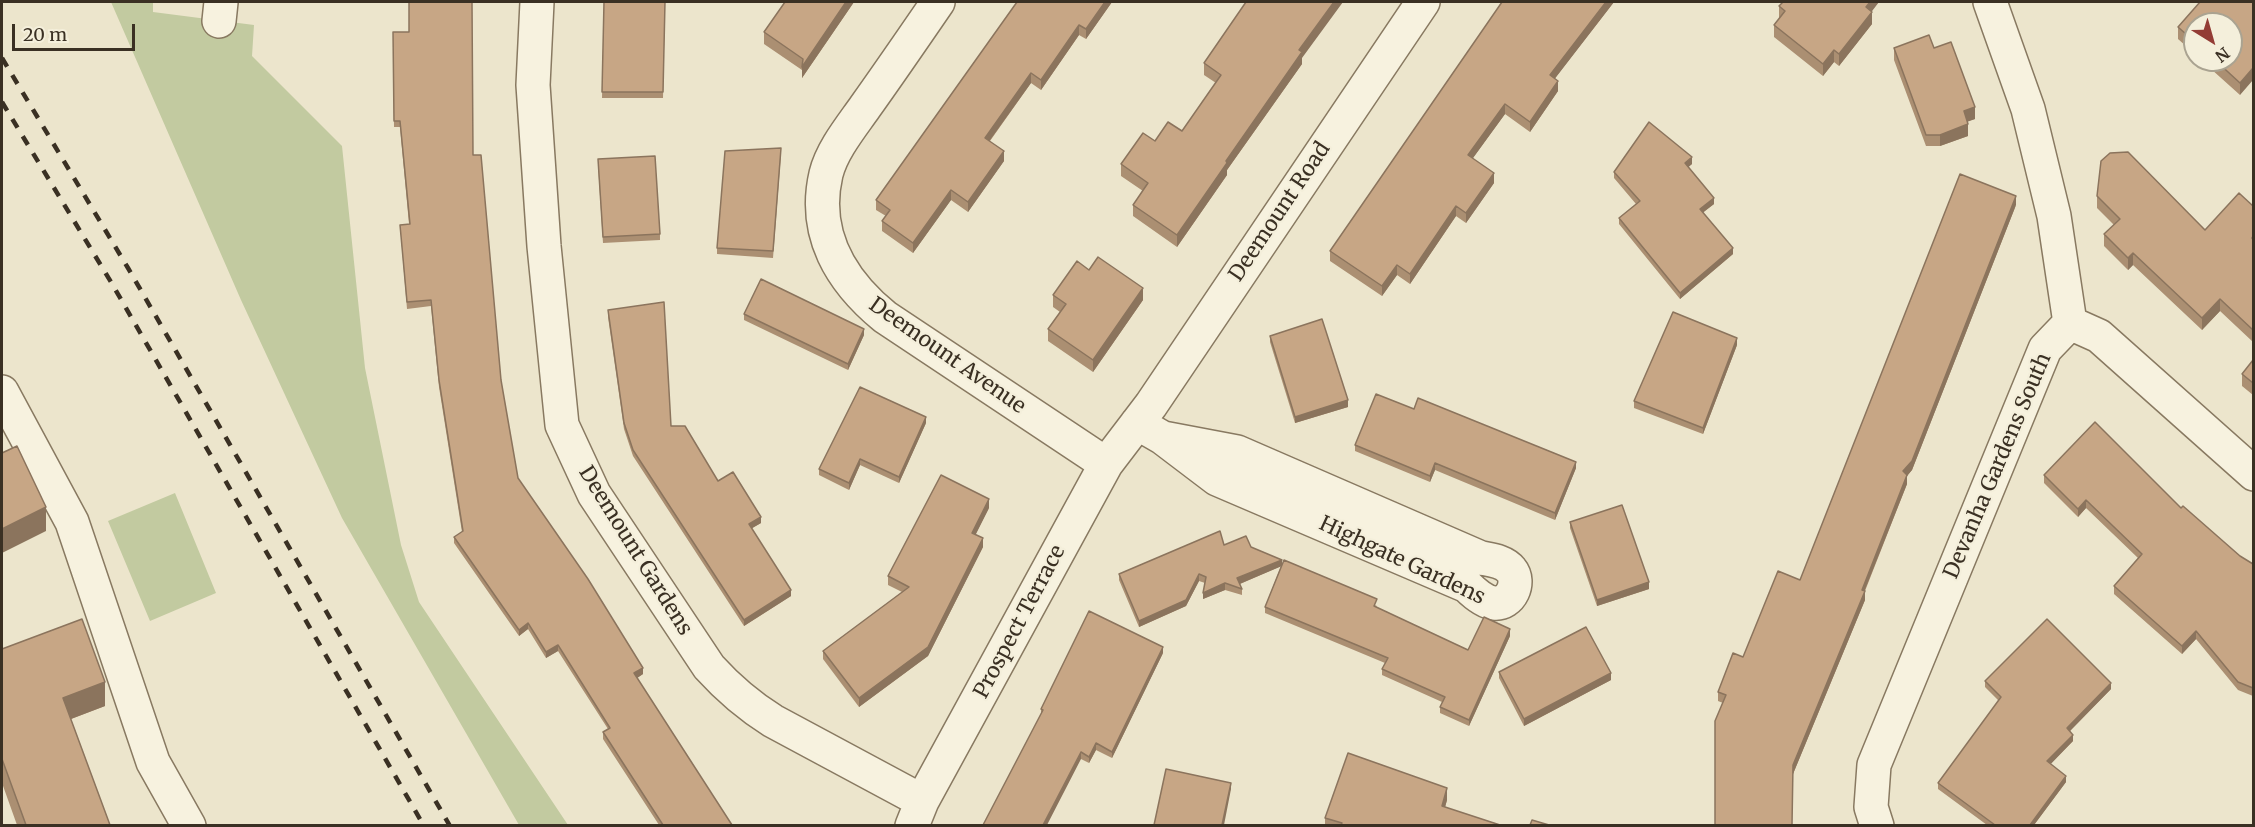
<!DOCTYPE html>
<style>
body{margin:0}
#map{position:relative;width:2255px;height:827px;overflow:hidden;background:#ece5cc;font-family:Merriweather,serif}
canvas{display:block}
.frame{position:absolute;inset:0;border:3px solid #3a3023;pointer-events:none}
.north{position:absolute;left:2183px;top:12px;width:60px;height:60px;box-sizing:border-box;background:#f4efdb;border:2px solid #aaa391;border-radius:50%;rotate:143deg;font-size:16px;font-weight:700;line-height:24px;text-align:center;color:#3a3023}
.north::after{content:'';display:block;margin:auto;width:21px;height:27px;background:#933c35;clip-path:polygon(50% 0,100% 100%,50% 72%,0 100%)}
.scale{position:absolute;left:12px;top:24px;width:123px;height:27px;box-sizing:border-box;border:3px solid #3a3023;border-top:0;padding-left:8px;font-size:18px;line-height:21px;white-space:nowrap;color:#3a3023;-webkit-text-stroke:4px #f4efdb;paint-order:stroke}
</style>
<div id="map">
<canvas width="2255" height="827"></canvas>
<div class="frame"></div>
<div class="north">N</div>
<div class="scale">20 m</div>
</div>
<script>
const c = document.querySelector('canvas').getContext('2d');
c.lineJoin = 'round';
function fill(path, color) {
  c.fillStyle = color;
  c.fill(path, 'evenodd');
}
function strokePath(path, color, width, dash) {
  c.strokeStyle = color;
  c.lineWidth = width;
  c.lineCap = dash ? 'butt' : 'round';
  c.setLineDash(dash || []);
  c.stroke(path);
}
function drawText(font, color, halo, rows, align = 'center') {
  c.font = font + ' Merriweather,serif';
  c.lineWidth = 4.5;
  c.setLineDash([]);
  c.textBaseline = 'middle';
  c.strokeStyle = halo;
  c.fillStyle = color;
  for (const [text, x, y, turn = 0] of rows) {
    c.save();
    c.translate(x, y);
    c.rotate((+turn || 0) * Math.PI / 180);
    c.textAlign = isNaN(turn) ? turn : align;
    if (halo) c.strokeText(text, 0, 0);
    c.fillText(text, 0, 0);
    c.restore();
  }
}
const green = new Path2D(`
 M111 2H153V12L254 25 252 56 342 146 365 368 401 545 419 602 568 825H519L342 518 241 300Z
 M175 493 216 593 150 621 108 521Z`);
const minor = new Path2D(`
 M537 2 533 85 544 246 562 425 594 494 709 667C728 688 749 706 773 721L922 801
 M938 2C914 37 890 72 865 107 851 127 832 150 826 174 812 234 841 281 885 317L1106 464
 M1990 2 2028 109 2054 216 2070 323
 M219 21 221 2
 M2070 323 2099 336 2254 474
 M2 392 72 522 153 762 189 826
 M1137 423 1163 438 1217 479 1467 586C1474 593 1485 602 1494 603 1511 605 1521 582 1511 570 1504 561 1491 560 1481 558L1237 452 1163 438
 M912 826 922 801 1106 464 1151 405 1423 2
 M1877 826 1871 807 1874 765 2045 349 2070 323`);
const rail = new Path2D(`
 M2 58 128 268 450 826
 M2 102 111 282 424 826`);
const wall = new Path2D(`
 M604 2H665L663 98H602Z
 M785 2H854L802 78V70L764 44V32Z
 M1017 2H1112L1086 39 1079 35 1041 90 1031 83 990 141 1004 161 968 212 951 200 913 253 882 231V221L886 216 876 210V200Z
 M1502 2H1614L1555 78 1558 91 1530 132 1505 114 1472 159 1494 183 1466 223 1456 216 1410 284 1397 275 1382 296 1330 261V251Z
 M2253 2 2240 95 2201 60H2231L2195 24V54L2178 39V27Z
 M1779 6 1871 12 1872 24 1839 66 1834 62 1823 76 1774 37V25L1779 19Z
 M393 32H409L473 155 501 380 518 478 643 674 637 678 732 825H659L603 739V732L608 729 558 651 546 658 528 629 519 636 454 543V537L462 532 439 387 431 306 407 309 400 225 409 224 400 127H394Z
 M1894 48H1934L1975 119 1968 121V136L1940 146H1926L1894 60Z
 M1302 58V64L1227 170V175L1177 247 1133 216V205L1143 191 1121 176V164L1155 141 1182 131 1216 83 1204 75V63Z
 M781 154 773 258 717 254V248Z
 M1692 164 1688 167 1714 204 1703 212 1733 254 1680 299 1619 224V218L1636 204 1614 178V172Z
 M598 165 660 234V240L603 243Z
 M2097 196 2205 230 2253 206V342L2220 311 2202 330 2133 265 2128 270 2104 246V234L2114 225 2097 208Z
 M2016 205 1912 470 1907 476V484L1865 591V600L1793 774 1723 703 1718 701V692L1800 580Z
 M1053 295 1143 300 1093 372 1048 341V329L1060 312 1053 307Z
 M608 310 671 426 718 481 761 523 752 528 791 596 744 626 633 456 624 429 608 317Z
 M744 314 864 335 848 370 744 320Z
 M1270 336 1348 407 1295 423 1270 342Z
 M1737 345 1703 434 1634 408V401Z
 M2253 360V395L2242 386V374Z
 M1414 409 1576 468 1555 520 1435 470 1430 482 1355 451V445Z
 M926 423 899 483 860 465 849 490 819 475V469Z
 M2044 475 2181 508 2240 556 2253 564V696L2238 690 2196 639 2182 654 2114 594V586L2138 558 2086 508 2078 517 2044 483Z
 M989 508 975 535 983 547 928 656 859 707 823 659V651L902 592 888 585V576Z
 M1570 522 1649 589 1597 606 1570 528Z
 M1224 545 1251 547 1282 565 1377 606 1376 607 1468 650 1510 636 1469 726 1440 713V707L1442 702 1382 675V669L1385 663 1265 613V607L1281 566 1240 584 1242 589V595L1225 590 1203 599 1205 583 1199 581 1186 606 1139 627 1119 580V574Z
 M2 649 105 706 71 719 110 825H17L2 783Z
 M1163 653 1112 758 1096 750 1089 763 1081 759 1041 715V709Z
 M1499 672 1611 680 1524 726 1499 678Z
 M1985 681 2111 689 2070 731 2073 741 2050 764 2066 782 2034 825H1987L1938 789V783L1999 701 1985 687Z
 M1447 800 1445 807 1500 825H1325V818Z`);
const shadedWall = new Path2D(`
 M846 2H854L802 78V67Z
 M1105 2H1112L1086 39V29Z
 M1334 2H1343L1302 58V64L1227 170V175L1177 247V235L1299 50Z
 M1606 2H1614L1550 85V75Z
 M1870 2H1879L1866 19V7Z
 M1872 12V24L1839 66V54Z
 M1079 25V35L1041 90V80Z
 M1834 50V62L1823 76V64Z
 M2253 68V80L2240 95V83Z
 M1031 73V83L985 147V138Z
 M1558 81V91L1530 132V122Z
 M1505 104V114L1468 165V155Z
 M1975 107V119L1964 123V111Z
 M1968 124V136L1940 146V135Z
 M1004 151V161L968 212V202Z
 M1692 157V164L1685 170V163Z
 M1494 173V183L1466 223V213Z
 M951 190V200L913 253V243Z
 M2016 196V205L1912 470 1907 476V484L1864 592 1865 591V600L1793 774V765L1862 590 1903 471Z
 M1714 198V204L1700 215V209Z
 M1456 206V216L1410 284V274Z
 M1733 248V254L1680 299V293Z
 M2133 253V265L2128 270V258Z
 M1397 265V275L1382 296V286Z
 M1143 288V300L1093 372V360Z
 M2220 299V311L2202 330V318Z
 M864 329V335L848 370V364Z
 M1737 338V345L1703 434V428Z
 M1348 400V407L1295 423V417Z
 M926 417V423L899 483V477Z
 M860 459V465L849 490V483Z
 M1576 462V468L1555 520V513Z
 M1435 463V470L1430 482V476Z
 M989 499V508L972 542V533Z
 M2086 500V508L2078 517V509Z
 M46 507V531L2 553V529Z
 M761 517V523L749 530V524Z
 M983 538V547L928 656 859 707V698Z
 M1282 560V566L1237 585V578Z
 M1199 574V581L1186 606 1139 627V621Z
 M1649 582V589L1597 606V600Z
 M1225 583V590L1203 599V593Z
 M791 590V596L744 626V620Z
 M528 623V629L519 636V630Z
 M1510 629V636L1469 726V720Z
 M2196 631V639L2182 654V646Z
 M558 645V651L546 658V652Z
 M1163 647V653L1112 758V752Z
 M643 668V674L634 680V673Z
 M1611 673V680L1524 726V719Z
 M105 682V706L63 722V698Z
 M2111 683V689L2067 734V728Z
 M2073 735V741L2047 768V761Z
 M1096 743V750L1089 763V757Z
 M1081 752V759L1047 825H1043Z
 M2066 776V782L2034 825H2030Z
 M1231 783V789L1224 825H1222Z
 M1447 788V800L1442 818V806Z`);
const building = new Path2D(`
 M409 2H472L473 155H481L501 380 518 478 588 579 643 668 634 673 732 825H663L603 732 610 728 558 645 546 652 528 623 519 630 454 537 463 531 439 380 431 300 407 302 400 225 410 224 400 121H394L393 32H409Z
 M604 2H665L663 92H602Z
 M785 2H846L802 67 803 59 764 32Z
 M1017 2H1105L1086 29 1079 25 1041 80 1031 73 985 138 1004 151 968 202 951 190 913 243 882 221 890 210 876 200Z
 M1246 2H1334L1299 50 1302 52 1226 161 1227 163 1177 235 1133 205 1148 183 1121 164 1143 133 1155 141 1168 122 1182 131 1221 75 1204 63Z
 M1502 2H1606L1550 75 1558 81 1530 122 1505 104 1468 155 1494 173 1466 213 1456 206 1410 274 1397 265 1382 286 1330 251Z
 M1783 2H1870L1866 7 1872 12 1839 54 1834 50 1823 64 1774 25 1785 11 1779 6Z
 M2200 2H2253V68L2240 83 2215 60H2231V24H2195V42L2178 27Z
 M1929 35 1934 48 1951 42 1975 107 1964 111 1968 124 1940 135H1926L1894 48Z
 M1649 122 1692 157 1685 163 1714 198 1700 209 1733 248 1680 293 1619 218 1640 201 1614 172Z
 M781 148 773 251 717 248 725 151Z
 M2128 152 2205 230 2239 193 2253 206V236L2252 238 2253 240V330L2220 299 2202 318 2133 253 2128 258 2104 234 2120 219 2097 196 2101 161 2110 153Z
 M655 156 660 234 603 237 598 159Z
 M1960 174 2016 196 1912 461 1903 471 1907 475 1862 590 1865 591 1793 765 1792 825H1715V721L1726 695 1718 692 1733 653 1743 657 1778 571 1800 580Z
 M1098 257 1143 288 1093 360 1048 329 1066 304 1053 295 1077 261 1089 270Z
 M761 279 864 329 848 364 744 314Z
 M664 302 671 426H685L718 481 733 472 761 517 749 524 791 590 744 620 633 450 624 423 608 310Z
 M1673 312 1737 338 1703 428 1634 401Z
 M1322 319 1348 400 1295 417 1270 336Z
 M2253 360V383L2242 374Z
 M860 387 926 417 899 477 860 459 849 483 819 469Z
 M1376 394 1414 409 1418 398 1576 462 1555 513 1435 463 1430 476 1355 445Z
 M2095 422 2181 508 2183 506 2240 556 2253 564V688L2238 682 2196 631 2182 646 2114 586 2142 554 2086 500 2078 509 2044 475Z
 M17 446 46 507 2 529V453Z
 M941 475 989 499 972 533 983 538 928 647 859 698 823 651 909 587 888 576Z
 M1622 505 1649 582 1597 600 1570 522Z
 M1220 531 1224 545 1246 536 1251 547 1282 560 1237 578 1242 589 1225 583 1203 593 1206 577 1199 574 1186 600 1139 621 1119 574Z
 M1284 560 1377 599 1374 606 1468 650 1484 617 1510 629 1469 720 1440 707 1445 697 1382 669 1388 658 1265 607Z
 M1089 611 1163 647 1112 752 1096 743 1089 757 1081 752 1043 825H983L1043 710 1041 709Z
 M82 619 105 682 63 698 110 825H26L2 759V649Z
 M2047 619 2111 683 2067 728 2073 735 2047 761 2066 776 2030 825H1995L1938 783 2001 697 1985 681Z
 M1586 627 1611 673 1524 719 1499 672Z
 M1348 753 1447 788 1442 806 1500 825H1341L1342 823 1325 818Z
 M1166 769 1231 783 1222 825H1154Z
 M1532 820 1549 825H1530Z`);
const streetNames = [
 ["Deemount Road",1280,212,-56],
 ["Deemount Avenue",947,356,35],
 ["Devanha Gardens South",1998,466,-67],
 ["Deemount Gardens",635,551,58],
 ["Highgate Gardens",1402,561,25],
 ["Prospect Terrace",1020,622,-62]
];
fill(green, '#c2caa0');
strokePath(minor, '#887961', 36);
strokePath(minor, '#f7f2df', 33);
strokePath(rail, '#3a3023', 4.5, [10, 10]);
fill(wall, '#ab8f72');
fill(shadedWall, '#8b745d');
fill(building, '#c7a685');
strokePath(building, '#8b745d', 1.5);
drawText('21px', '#3a3023', '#f4efdb', streetNames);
</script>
